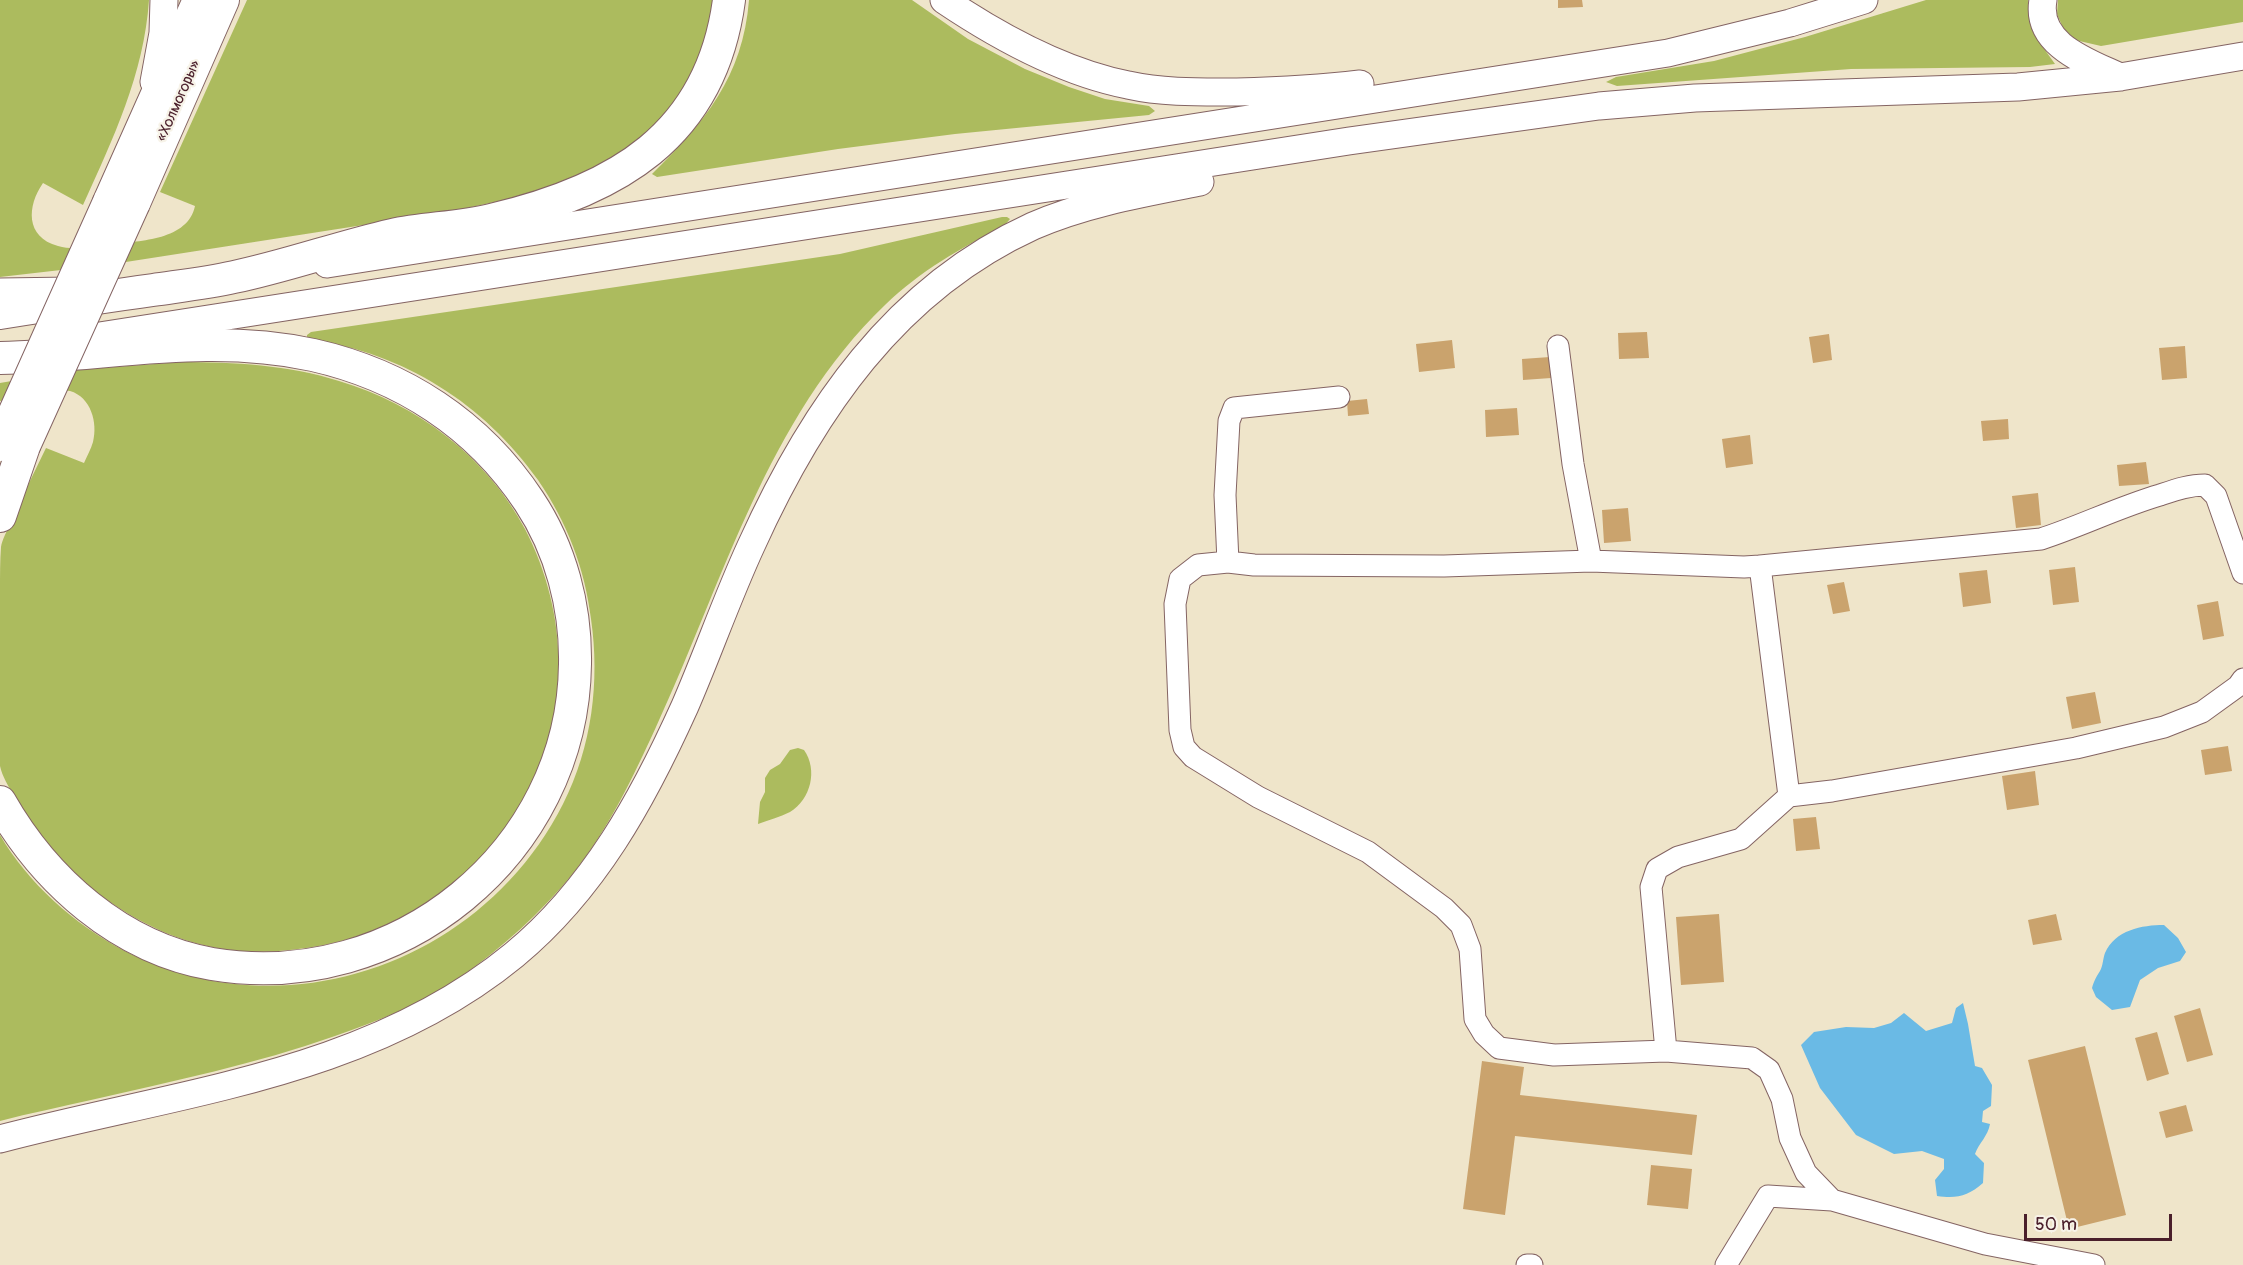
<!DOCTYPE html>
<meta charset="utf-8">
<style>
body{margin:0}
#map{position:relative;width:2243px;height:1265px;overflow:hidden;background:#efe5ca;font-family:Pangolin,sans-serif}
canvas{display:block}
.scale{position:absolute;left:2024px;top:1214px;width:148px;height:27px;box-sizing:border-box;border:3px solid #4a1f2b;border-top:0;padding-left:8px;font-size:18px;line-height:21px;white-space:nowrap;color:#4a1f2b;-webkit-text-stroke:4px #f7f3e8;paint-order:stroke}
</style>
<div id="map">
<canvas width="2243" height="1265"></canvas>
<div class="scale">50 m</div>
</div>
<script>
const c = document.querySelector('canvas').getContext('2d');
c.lineJoin = 'round';
function fill(path, color) {
  c.fillStyle = color;
  c.fill(path, 'evenodd');
}
function strokePath(path, color, width, dash) {
  c.strokeStyle = color;
  c.lineWidth = width;
  c.lineCap = dash ? 'butt' : 'round';
  c.setLineDash(dash || []);
  c.stroke(path);
}
function drawText(font, color, halo, rows, align = 'center') {
  c.font = font + ' Pangolin,sans-serif';
  c.lineWidth = 4.5;
  c.setLineDash([]);
  c.textBaseline = 'middle';
  c.strokeStyle = halo;
  c.fillStyle = color;
  for (const [text, x, y, turn = 0] of rows) {
    c.save();
    c.translate(x, y);
    c.rotate((+turn || 0) * Math.PI / 180);
    c.textAlign = isNaN(turn) ? turn : align;
    if (halo) c.strokeText(text, 0, 0);
    c.fillText(text, 0, 0);
    c.restore();
  }
}
const green = new Path2D(`
 M0 0H149C144 74 113 139 83 205L43 183C27 206 25 237 58 246 75 251 95 246 113 244 140 241 188 240 195 206L160 192 247 0H713C711 13 709 28 706 40 669 161 556 191 447 212L113 264 0 277Z
 M749 0H912L968 39 1025 69 1069 87 1105 99 1149 106 1155 111 1149 115 955 134 838 149 657 177 652 174C704 123 743 77 749 0Z
 M1926 0H2028C2028 35 2037 37 2055 64L2030 67 1851 69 1617 86 1606 82 1616 77 1714 61 1805 37Z
 M2058 0H2243V22L2101 46 2075 40 2063 28 2057 14Z
 M1002 217H1007L1010 219 1004 226C961 248 920 271 885 305 767 418 723 583 656 727 633 777 609 828 575 871 542 912 502 948 459 978 421 1004 378 1021 335 1036 256 1064 173 1081 91 1100 61 1107 30 1113 0 1121V835C28 883 74 924 123 950 283 1034 482 964 563 804 592 747 600 681 591 619 585 569 567 522 538 480 484 404 404 353 312 340L307 338V335L311 332 840 254Z
 M181 362C234 362 289 365 339 381 417 404 487 457 525 529 615 704 516 907 324 945 283 953 240 955 199 944 156 933 116 909 82 881 53 857 31 829 14 796 9 787 2 776 0 766 0 758 0 748 0 741 0 721 0 701 0 682 0 651 0 620 0 589 0 576 0 560 1 547 2 540 7 531 10 524 21 498 34 473 46 448L84 463C87 456 91 449 93 442 98 423 91 397 70 391 52 387 19 398 0 401V383L75 370Z
 M798 748 804 750C818 770 811 799 790 812 780 817 768 820 758 824L760 802 765 792V778L770 770 780 764 790 750Z`);
const water = new Path2D(`
 M2164 925 2178 938 2186 952 2180 961 2158 968 2140 980 2130 1007 2112 1010 2096 997 2092 988C2094 981 2096 977 2100 971 2103 966 2103 958 2105 953 2115 930 2142 925 2164 925Z
 M1963 1003 1968 1024 1975 1066 1982 1068 1992 1085 1991 1106 1983 1111 1982 1122 1990 1124C1988 1136 1979 1143 1975 1154L1984 1163 1983 1183C1968 1196 1957 1199 1937 1196L1935 1180 1944 1169V1159L1922 1151 1894 1154 1856 1135 1820 1088 1801 1045 1814 1032 1846 1027 1874 1028 1891 1023 1904 1013 1926 1031 1952 1023 1956 1008Z`);
const building = new Path2D(`
 M1558 0H1582L1583 7 1558 8Z
 M1647 332 1649 358 1619 359 1618 333Z
 M1829 334 1832 360 1813 363 1809 337Z
 M1452 340 1455 368 1419 372 1416 344Z
 M2185 346 2187 378 2162 380 2159 348Z
 M1550 357 1551 378 1523 380 1522 359Z
 M1367 399 1369 414 1348 416 1347 401Z
 M1517 408 1519 435 1486 437 1485 410Z
 M2008 419 2009 439 1983 441 1981 421Z
 M1750 435 1753 464 1726 468 1722 439Z
 M2146 462 2149 484 2119 486 2117 465Z
 M2038 493 2041 525 2016 528 2012 496Z
 M1628 508 1631 541 1604 543 1602 510Z
 M2075 567 2079 602 2053 605 2049 570Z
 M1987 570 1991 603 1963 607 1959 573Z
 M1844 582 1850 611 1833 614 1827 585Z
 M2218 601 2224 636 2203 640 2197 605Z
 M2095 692 2101 723 2072 729 2066 697Z
 M2228 746 2232 771 2205 775 2201 750Z
 M2035 771 2039 805 2007 810 2002 776Z
 M1816 817 1820 849 1796 851 1793 819Z
 M1719 914 1724 982 1681 985 1676 917Z
 M2056 914 2062 940 2033 945 2028 920Z
 M2200 1008 2213 1055 2187 1062 2174 1016Z
 M2157 1032 2169 1074 2147 1081 2135 1038Z
 M2085 1046 2126 1215 2069 1229 2028 1060Z
 M1482 1061 1524 1067 1520 1095 1697 1115 1692 1155 1515 1136 1505 1215 1463 1209Z
 M2186 1105 2193 1131 2166 1138 2159 1112Z
 M1651 1165 1692 1169 1688 1209 1647 1205Z`);
const minor = new Path2D(`
 M1558 346 1573 464 1591 561
 M1228 562 1225 495 1229 421 1234 408 1339 397
 M1760 566 1789 796
 M1666 1051 1651 887 1657 869 1678 857 1741 839 1789 796 1832 791 2076 748 2164 727 2202 712 2238 686 2243 679
 M1832 1200 1806 1173 1790 1138 1782 1099 1769 1070 1752 1058 1666 1051 1554 1055 1499 1048 1484 1034 1475 1019 1470 949 1461 925 1444 908 1368 852 1258 797 1193 757 1184 747 1180 730 1175 604 1180 579 1198 565 1228 562 1254 565 1444 566 1591 561 1744 567 1760 566 2041 539C2081 526 2119 507 2160 495 2175 490 2189 485 2205 485L2216 496 2243 573
 M1527 1265H1532
 M1726 1265 1768 1196 1832 1200 1985 1244 2094 1265`);
const major = new Path2D(`
 M944 0C999 37 1062 72 1128 85 1164 93 1201 92 1237 92 1278 91 1319 89 1360 84
 M2043 0C2035 45 2088 62 2120 77
 M154 82 163 33 164 0
 M327 264 1668 53 1790 23 1864 0
 M0 292 72 291
 M61 342 1349 141 1599 106 1695 98 2018 87 2120 77 2243 56
 M0 1139C177 1092 368 1075 514 955 594 889 643 799 685 706 708 653 727 598 751 546 812 411 895 289 1033 226 1086 203 1144 193 1200 182`);
const highway = new Path2D(`
 M109 202 199 0
 M134 203 223 0
 M0 313C51 305 102 297 153 290 180 286 207 283 234 277 287 266 339 247 392 235 424 228 458 228 491 220 615 191 711 137 729 0
 M0 358C107 356 206 332 313 355 402 375 478 424 529 501 561 549 576 607 575 664 573 853 397 995 212 964 120 948 45 881 0 802
 M0 516 24 446`);
const highwayBridge = new Path2D(`
 M0 445 109 202
 M24 446 134 203`);
const streetNames = [
 ["«Холмогоры»",179,101,-66]
];
fill(green, '#acbb5e');
fill(water, '#6abae5');
fill(building, '#caa36d');
strokePath(minor, '#846463', 23);
strokePath(major, '#846463', 29);
strokePath(highway, '#846463', 34);
strokePath(minor, '#fff', 21);
strokePath(major, '#fff', 27);
strokePath(highway, '#fff', 32);
strokePath(highwayBridge, '#846463', 34, []);
strokePath(highwayBridge, '#fff', 32);
drawText('15px', '#4a1f2b', '#f7f3e8', streetNames);
</script>
